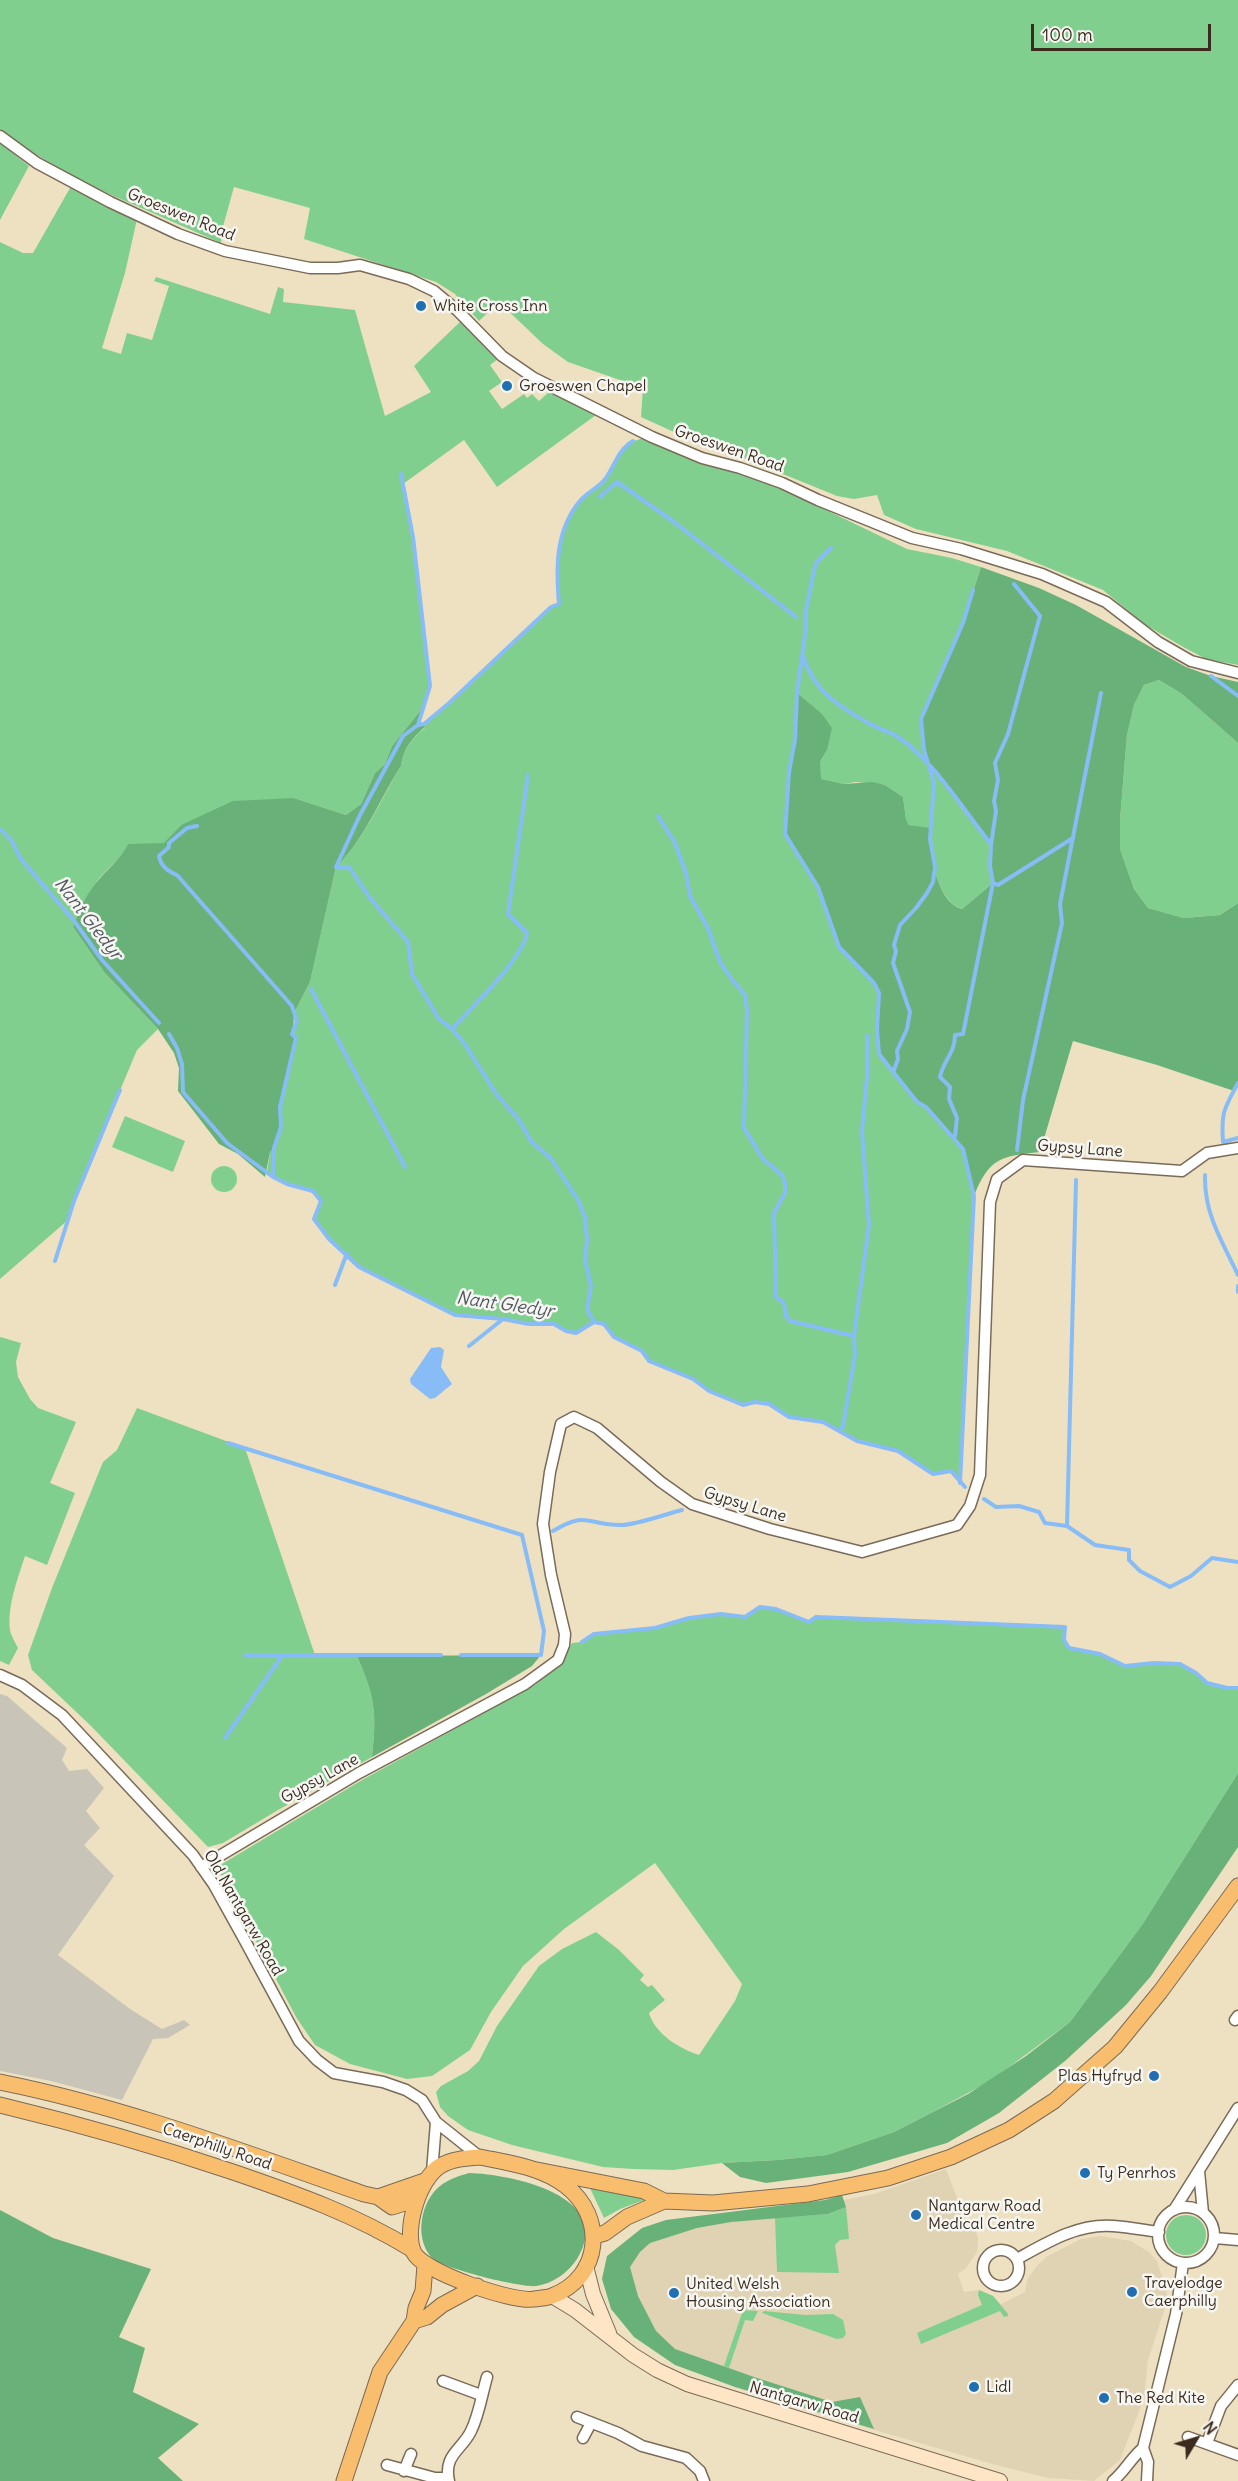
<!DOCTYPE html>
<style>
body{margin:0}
#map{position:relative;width:1238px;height:2481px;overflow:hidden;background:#eee1c2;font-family:Delius,sans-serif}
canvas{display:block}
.north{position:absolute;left:1166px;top:2409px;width:60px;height:60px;-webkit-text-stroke:4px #f6f6f2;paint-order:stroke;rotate:52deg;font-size:16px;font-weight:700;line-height:24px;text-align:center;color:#3b2a1e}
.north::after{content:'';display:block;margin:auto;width:21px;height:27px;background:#3b2a1e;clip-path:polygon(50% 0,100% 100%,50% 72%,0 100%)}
.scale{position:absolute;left:1031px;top:24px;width:180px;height:27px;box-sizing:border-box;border:3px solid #3b2a1e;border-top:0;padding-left:8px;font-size:18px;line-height:21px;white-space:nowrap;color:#3b2a1e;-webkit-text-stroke:4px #f6f6f2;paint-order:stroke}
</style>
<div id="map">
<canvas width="1238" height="2481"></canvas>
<div class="north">N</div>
<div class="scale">100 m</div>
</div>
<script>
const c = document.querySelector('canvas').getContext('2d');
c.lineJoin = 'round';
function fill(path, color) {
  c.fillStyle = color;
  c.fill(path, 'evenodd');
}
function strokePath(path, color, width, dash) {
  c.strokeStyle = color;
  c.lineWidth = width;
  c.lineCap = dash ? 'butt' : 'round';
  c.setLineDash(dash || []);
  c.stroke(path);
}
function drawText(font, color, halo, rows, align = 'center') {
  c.font = font + ' Delius,sans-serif';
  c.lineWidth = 5;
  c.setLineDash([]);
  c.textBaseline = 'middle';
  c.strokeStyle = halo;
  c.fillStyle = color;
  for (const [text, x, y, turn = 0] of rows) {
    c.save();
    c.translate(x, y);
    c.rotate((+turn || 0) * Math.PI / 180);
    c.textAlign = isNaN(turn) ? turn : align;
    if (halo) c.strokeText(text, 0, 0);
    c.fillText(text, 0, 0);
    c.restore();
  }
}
const built = new Path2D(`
 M946 2169 969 2229 974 2227 978 2238 977 2252 966 2268 958 2274 964 2292 979 2290 993 2296 1001 2304 1025 2292 1027 2280 1036 2267 1046 2257 1081 2239 1101 2236 1131 2241 1149 2252 1157 2261 1167 2293 1165 2308 1148 2360 1144 2399 1120 2460 1094 2481 1048 2478 992 2464 806 2410 670 2358 608 2262 656 2230 828 2203 874 2194Z`);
const industrial = new Path2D(`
 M0 1694 7 1696 67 1748 62 1760 69 1771 87 1769 104 1788 86 1811 100 1828 84 1845 114 1876 58 1955 130 2009 162 2029 184 2020 190 2025 168 2038 153 2039 122 2100 51 2081 0 2071Z`);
const green = new Path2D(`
 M0 0H1238V665L1206 659 1185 648 1144 624 1103 590 1007 551 916 529 884 515 877 495 854 499 837 496 751 461 698 443 641 417 643 388 568 362 543 344 499 302 479 321 455 294 436 282 304 239 310 208 234 187 222 230 221 243 75 179 26 148 0 129Z
 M0 143 29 166 0 220Z
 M70 188 137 219 125 273 102 348 121 354 127 333 152 340 169 286 154 281 156 277 270 314 278 287 284 289 283 302 355 310 385 416 431 392 414 366 462 320 498 359 490 365 502 382 489 391 502 409 524 394 527 398 532 394 539 401 549 392 596 415 497 487 464 440 403 484 413 537 430 686 424 706 392 746 385 764 375 773 361 804 346 815 294 798 181 825 164 844H128C121 860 108 867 97 881 86 895 80 910 73 927L104 972 158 1029 137 1050 87 1169 68 1220 0 1279V242L23 253H33Z
 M644 438 694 461 750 476 793 494 907 549 952 558 981 567 963 623 921 720 961 808 991 845 990 866 993 883 962 909C936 901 929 852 930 829L909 825 906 819 903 797 885 785 856 782 844 784 820 779V762L827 750 798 694 785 834 818 887 839 947 874 983 879 993V1054L917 1102 926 1107 963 1149 974 1196 960 1483 951 1471 933 1474 898 1451 857 1441 823 1422 789 1417 769 1404 755 1402 743 1405 709 1391 693 1379 649 1361 642 1351 614 1337 604 1324 594 1322 576 1333 566 1331 554 1324H529L503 1319 455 1315 359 1267 329 1239 314 1219 321 1201C308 1185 284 1185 267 1172L270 1152 281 1127 280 1107 289 1076 295 1028 294 1013 310 982 336 867C365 839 380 800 401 766 403 749 412 738 425 728L424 724 551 607 559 604C556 570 555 529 579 501 588 492 600 488 607 476 620 457 618 444 644 438Z
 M1159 680 1182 694 1238 743V903L1220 915 1184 918 1148 908 1134 889 1120 849V820L1127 735 1134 705 1144 685Z
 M125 1116 185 1141 173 1172 112 1147Z
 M211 1179a13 13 0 1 1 26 0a13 13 0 1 1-26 0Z
 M0 1337 21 1343 16 1362 18 1377 30 1399 38 1408 76 1422 50 1483 75 1493 47 1565 25 1556C18 1578 7 1606 10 1630 11 1636 15 1642 18 1648L9 1665 0 1661Z
 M137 1408 245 1448 315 1655 357 1656C375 1697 377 1713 372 1757L278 1810 223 1843 208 1847 91 1726 32 1670 28 1655 52 1588 103 1462 117 1450Z
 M761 1607 776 1609 808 1622 816 1617 1065 1627 1064 1640 1069 1648 1100 1654 1125 1666 1154 1663 1180 1664 1196 1673 1207 1683 1227 1688H1238V1773L1142 1925 1070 2022 990 2081 929 2114 894 2132 827 2155 777 2160 722 2163 673 2170 634 2169 603 2167 512 2145 468 2130 448 2116 440 2107 436 2092 441 2086 468 2071 479 2061 497 2026 539 1966 562 1949 596 1932 619 1950 644 1975 640 1980 648 1987 652 1985 665 2000 649 2013C655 2034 680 2049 699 2055L735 2001 742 1984 655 1863 564 1929 523 1966 491 2012 470 2050 432 2076 407 2079 350 2064 315 2045 296 2017 217 1867 362 1780 535 1685 560 1665 572 1643 582 1642 594 1634 655 1628 689 1618 721 1614 745 1617Z
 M590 2188 644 2198V2200L620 2209 604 2218Z
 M846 2207 849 2239 840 2240 835 2245 839 2273 777 2272 775 2218 828 2214Z
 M1166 2235a20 20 0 1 1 40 0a20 20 0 1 1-40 0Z
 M979 2290 993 2296 1008 2314V2316L1004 2317 1000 2311 921 2344 917 2333 982 2305 978 2295Z
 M741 2310 758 2311 753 2321 745 2320 729 2368 724 2366 742 2313 738 2311Z
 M764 2311 805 2315 833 2314 843 2320 846 2334 843 2338 837 2339 762 2313Z`);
const forest = new Path2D(`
 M981 567 1039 588 1076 605 1186 667 1211 676 1238 682V743L1182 694 1159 680 1144 685 1134 705 1127 735 1120 820V849L1134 889 1148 908 1184 918 1220 915 1238 903V1083L1234 1091 1157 1065 1073 1041 1040 1152C1001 1156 989 1158 974 1196L963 1149 926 1107 917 1102 879 1054 877 1030 879 993 874 983 839 947 818 887 785 834C782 803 791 771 795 740 796 725 796 709 797 693L822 714 832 728 827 750 820 762 821 779 844 784 872 782 885 785 903 797 906 819 909 825 930 828C929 851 936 902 962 909L993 883 990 866 991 845 929 765 924 750 921 719 963 623Z
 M424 706 418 725 424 724 425 727C412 738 403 749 401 766 379 800 365 839 336 867L310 982 294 1013 293 1034 296 1038 280 1107 281 1127 274 1148 270 1152 265 1177 238 1154 219 1144 178 1091 179 1068 174 1053 158 1029 104 972 73 927C80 909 87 891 101 877 111 866 121 858 128 844L164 843 181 825 233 801 294 798 346 815 361 804 375 773 385 764 392 746Z
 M541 1655 532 1666 486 1694 372 1757C377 1713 375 1697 357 1656Z
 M1238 1773V1847L1151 1976 1126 2005 1065 2061 999 2113 947 2143 848 2172 766 2183 740 2177 722 2163 777 2160 827 2155 894 2132 968 2094 1026 2056 1070 2022 1142 1925Z
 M469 2173C511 2174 617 2196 577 2259 568 2273 552 2284 536 2286 521 2288 440 2268 431 2257 414 2237 421 2201 440 2186 449 2179 459 2176 469 2173Z
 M842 2195 846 2207 828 2214 731 2222 697 2228 650 2243 640 2252 630 2267 638 2296 656 2331 675 2349 754 2377 832 2402 860 2397 874 2429 735 2387 675 2365 634 2337 611 2309 602 2279 607 2256 642 2228 666 2220 825 2200Z
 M0 2210 53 2238 151 2269 119 2337 145 2348 133 2392 199 2424 158 2458 183 2481H0Z`);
const water = new Path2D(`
 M440 1347 444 1350 441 1367 452 1384 435 1398 430 1399 411 1384 410 1379 431 1348Z`);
const stream = new Path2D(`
 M401 474 413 537 430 686 418 725
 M600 497 617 482 674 522 796 617
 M831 548 817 562 814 570 806 610V627L797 693 795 740 789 772 785 834 818 887 839 947 874 983 879 993 877 1030 879 1054 917 1102 926 1107 963 1149 974 1196 960 1483
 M803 656C814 692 841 708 872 725 882 730 893 733 901 739 935 763 964 811 991 844
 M1211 676 1238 696
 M658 816 675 843 686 873 690 896 708 928 720 962 730 977 745 995 747 1010 744 1128 763 1159 782 1175 785 1183V1193L774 1213 776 1297 784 1303 786 1316 790 1321 854 1336
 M197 826 187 828 169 843V847L159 856C161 866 167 871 177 875L292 1006 297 1021 292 1034 296 1038 280 1107 281 1127 274 1148 273 1177
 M0 829 12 841 20 858 75 922 102 960 159 1023
 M993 883 998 885 1073 838
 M311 989 405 1167
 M452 1029C472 1007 522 960 527 933L508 914 528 775
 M169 1034 177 1048 182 1064 183 1092 227 1143 273 1177 287 1184 313 1191 321 1201 314 1219 329 1239 359 1267 455 1315 503 1319 529 1324H554L566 1331 576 1333 594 1322 604 1324 614 1337 642 1351 649 1361 693 1379 709 1391 743 1405 755 1402 769 1404 789 1417 823 1422 857 1441 898 1451 933 1474 951 1471 965 1487
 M894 1070 898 1059 897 1051 907 1029 910 1012 893 963 896 951 894 945 900 925 916 908 927 893 933 882 935 867 930 839 934 783 924 750 921 719 963 623 973 590
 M1238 1083C1224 1109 1221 1112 1223 1142L1238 1138
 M955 1136 957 1118 949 1099 950 1087 940 1077C943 1060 955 1054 955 1035L963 1034 993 883 990 866 991 845 996 811 994 801 998 780 995 763 1008 734 1040 616 1014 584
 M1017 1150 1023 1100 1062 923 1060 904 1101 693
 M1205 1175C1204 1214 1222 1241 1238 1275
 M55 1261 74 1201 120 1090
 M335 1285 347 1253
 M1238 1286V1292
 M594 1322 587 1309 591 1286 585 1260 587 1240 585 1217 578 1200 551 1159 531 1141 519 1120 497 1095 464 1043 452 1029 439 1019 412 974 408 942 370 898 349 867H336L360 815 403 736 418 725 424 724 448 704 551 607 559 604C556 569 555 532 579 502 586 493 599 488 606 478 615 465 618 450 633 441
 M469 1346 503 1319
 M839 1431 843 1426 855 1355 854 1336 869 1225 862 1131 867 1077V1035
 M228 1443 522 1535 544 1631 541 1655H461
 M984 1499 996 1507 1019 1506 1039 1512 1045 1523 1067 1526 1095 1545 1129 1550V1560L1140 1571 1170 1587 1191 1576 1212 1558 1238 1562
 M1067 1526 1076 1180
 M553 1531C588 1510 586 1525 621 1525 636 1525 666 1514 682 1510
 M582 1642 594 1634 655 1628 689 1618 721 1614 745 1617 760 1607 776 1609 809 1622 816 1617 1065 1627 1064 1640 1069 1648 1100 1654 1125 1666 1154 1663 1180 1664 1196 1673 1207 1683 1227 1688H1238
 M245 1655H441
 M225 1738 282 1656`);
const street = new Path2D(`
 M0 136 37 163 110 202 178 234 225 251 310 268H338L360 265 409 279 434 291 458 311 502 356 534 378 652 437 702 458 740 468 782 483 818 500 912 538 961 549 1042 574 1106 602 1158 642 1191 661 1238 673
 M0 1675 22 1685 62 1715 193 1855 214 1885 244 1939 299 2041 317 2060 334 2073 383 2082 406 2090 422 2100 436 2122 480 2157
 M201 1867 359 1773 525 1684 558 1660 564 1645 565 1634 551 1575 543 1524 550 1472 561 1424 574 1417 597 1428 661 1482 692 1504 770 1529 862 1552 957 1525 970 1506 980 1475 990 1202 997 1179 1023 1160 1182 1171 1207 1153 1238 1148
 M1235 2020 1238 2016
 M1199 2171 1203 2213
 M432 2172 436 2122
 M1158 2235a28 28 0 1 1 56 0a28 28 0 1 1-56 0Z
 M1174 2210 1238 2108
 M1215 2238 1238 2240
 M983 2268a18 18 0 1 1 36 0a18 18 0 1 1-36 0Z
 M1017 2259C1046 2243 1078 2223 1113 2226 1128 2227 1144 2230 1159 2232
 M443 2381 481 2395
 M577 2417 618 2433 642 2446 686 2458 700 2471 704 2481
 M1188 2437 1238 2455
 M583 2438 591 2423
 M1207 2443 1221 2406 1238 2385
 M1143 2448 1148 2462 1147 2481
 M387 2465 435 2478H448
 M404 2471 411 2454
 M449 2481C443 2455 462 2450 471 2431 479 2415 482 2394 487 2377
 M1113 2481C1125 2471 1131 2458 1143 2448L1176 2314 1183 2263`);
const secondary = new Path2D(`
 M586 2266 593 2294 609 2333
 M552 2296 575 2310 633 2355 657 2370 687 2384 1000 2481`);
const primary = new Path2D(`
 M0 2082C125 2107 244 2152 364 2194L378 2197 392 2207 417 2199
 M0 2105C79 2124 156 2146 233 2172 297 2194 354 2214 413 2250
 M480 2157C509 2163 541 2167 566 2186 606 2217 602 2277 552 2296 547 2298 540 2298 534 2299 513 2303 424 2272 414 2253 403 2230 419 2179 440 2166 452 2159 466 2158 480 2157Z
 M537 2170 644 2191 664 2201 713 2203 808 2194 888 2178 951 2157 1009 2130 1054 2101 1115 2047 1160 1992 1238 1886
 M378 2197 427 2180
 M594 2236 605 2233 627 2217 664 2201
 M414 2321 427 2317 442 2305 477 2286
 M344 2481 380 2372 414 2321 416 2308 423 2291 425 2265`);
const markers = [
 [421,306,6,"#1f6fb2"],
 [507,386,6,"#1f6fb2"],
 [1154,2076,6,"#1f6fb2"],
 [1085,2173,6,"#1f6fb2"],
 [916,2215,6,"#1f6fb2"],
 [1132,2292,6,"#1f6fb2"],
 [674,2293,6,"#1f6fb2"],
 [974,2387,6,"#1f6fb2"],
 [1104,2398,6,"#1f6fb2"]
];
const streetNames = [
 ["Groeswen Road",181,215,22],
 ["Groeswen Road",729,449,19],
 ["Gypsy Lane",1080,1149,4],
 ["Gypsy Lane",745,1505,17],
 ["Gypsy Lane",320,1779,-29],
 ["Old Nantgarw Road",243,1913,60],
 ["Caerphilly Road",217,2147,19],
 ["Nantgarw Road",804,2403,16]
];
const poiNames = [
 ["White Cross Inn",433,306],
 ["Groeswen Chapel",519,386],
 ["Plas Hyfryd",1142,2076,"right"],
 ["Ty Penrhos",1097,2173],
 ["Nantgarw Road",928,2206],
 ["Medical Centre",928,2224],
 ["Travelodge",1144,2283],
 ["Caerphilly",1144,2301],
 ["United Welsh",686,2284],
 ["Housing Association",686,2302],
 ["Lidl",986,2387],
 ["The Red Kite",1116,2398]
];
const waterNames = [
 ["Nant Gledyr",88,919,52],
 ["Nant Gledyr",505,1305,8]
];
fill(built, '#dfd3b4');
fill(industrial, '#c8c4b8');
fill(green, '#81cf8f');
fill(forest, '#68b27a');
fill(water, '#87bcf6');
strokePath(stream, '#87bcf6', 4);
strokePath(street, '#7a6a57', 13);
strokePath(secondary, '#7a6a57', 16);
strokePath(primary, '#7a6a57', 17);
strokePath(street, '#fff', 10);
strokePath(secondary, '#fde5c5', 14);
strokePath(primary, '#f9be6d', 15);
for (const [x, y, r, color] of markers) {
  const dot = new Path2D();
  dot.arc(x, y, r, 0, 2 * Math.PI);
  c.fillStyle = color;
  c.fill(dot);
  strokePath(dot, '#f6f6f2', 2);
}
drawText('16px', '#3b2a1e', '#f6f6f2', streetNames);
drawText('16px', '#3b2a1e', '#f6f6f2', poiNames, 'left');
drawText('italic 18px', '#52565f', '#f6f6f2', waterNames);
</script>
